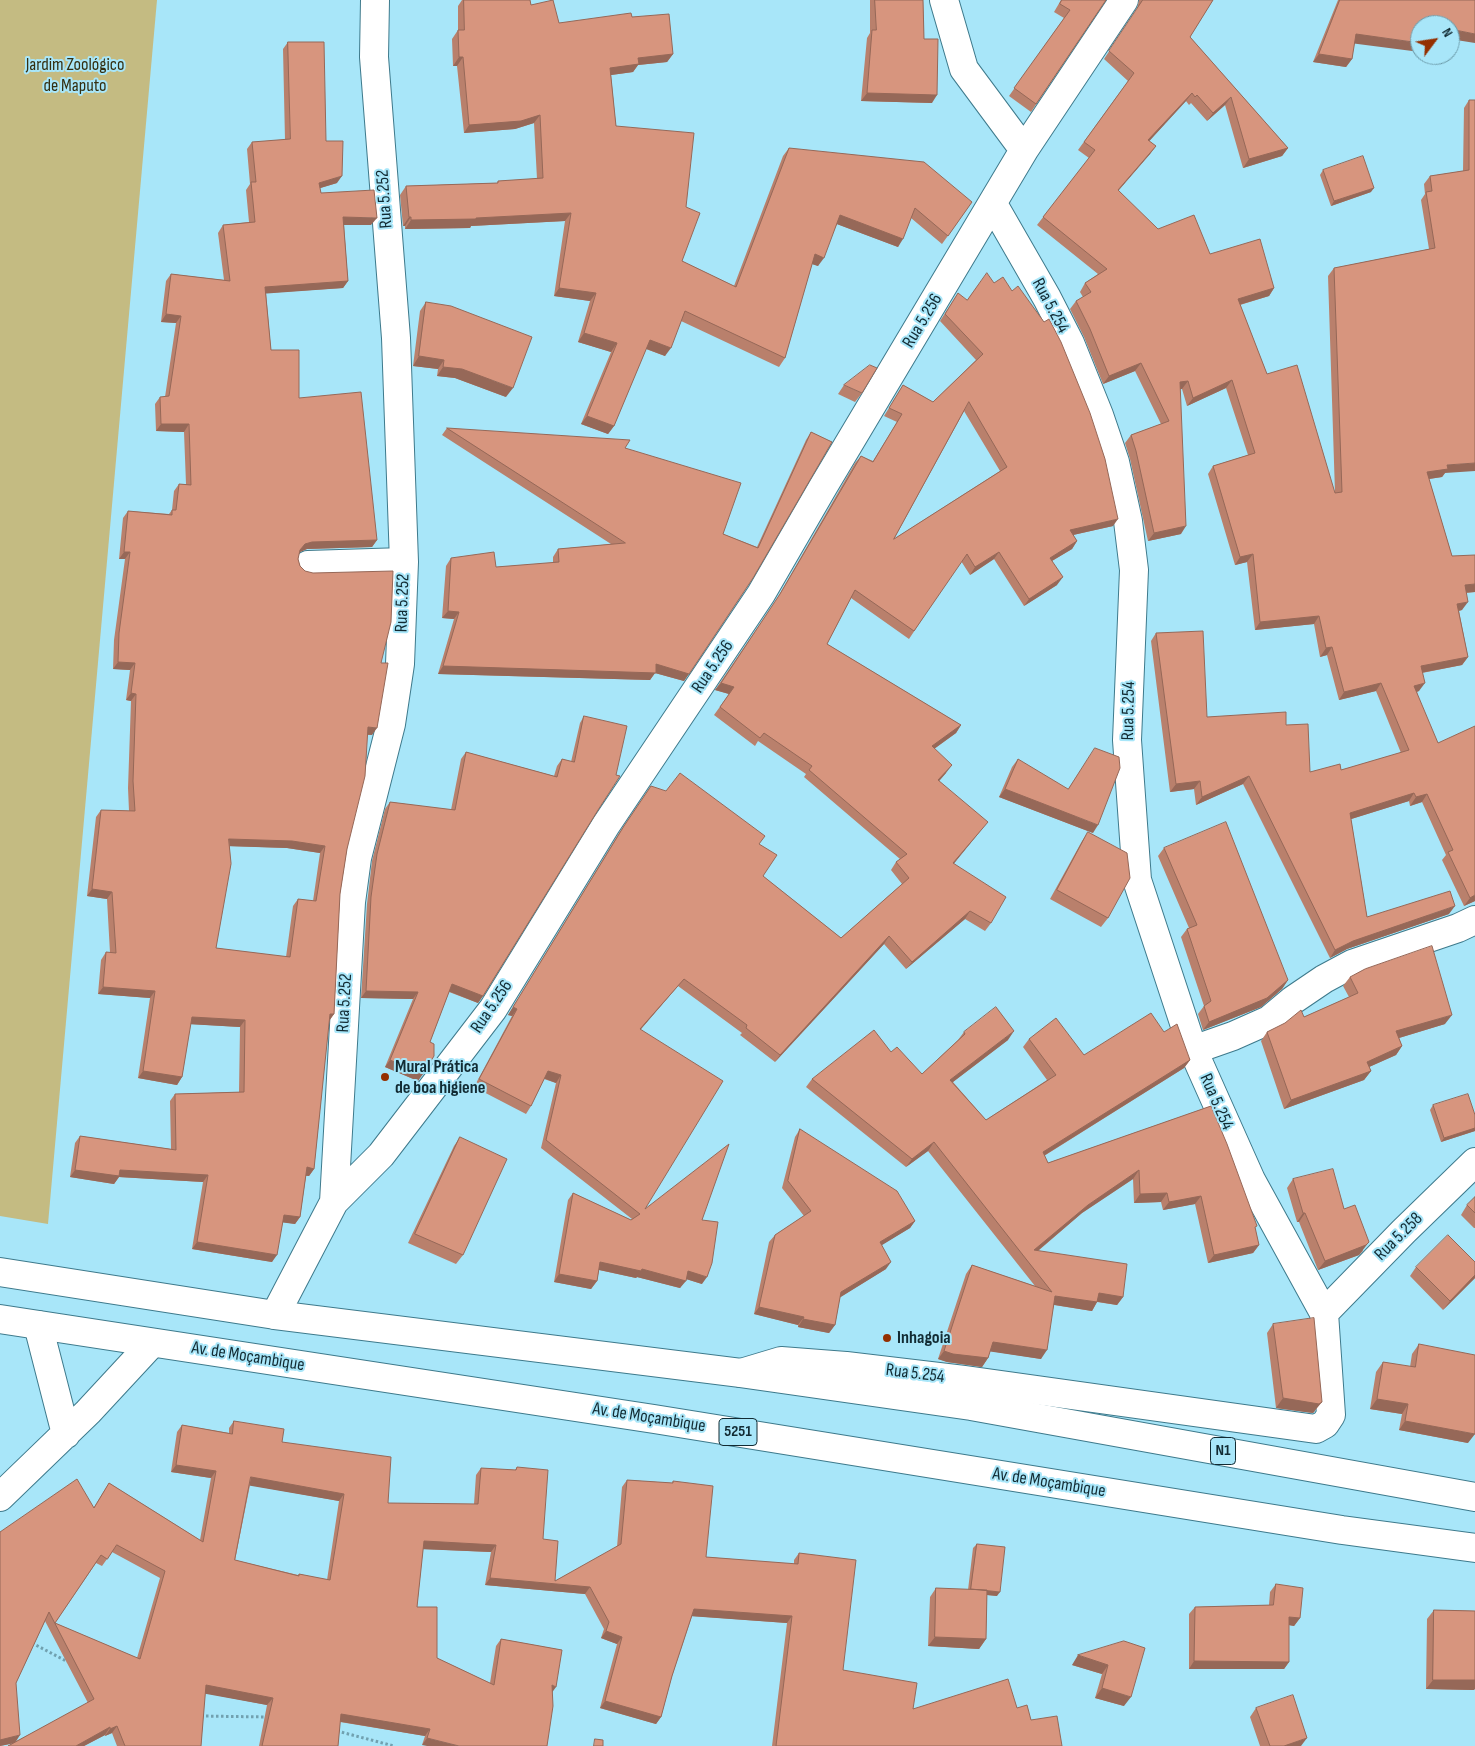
<!DOCTYPE html>
<meta charset="utf-8">
<style>
body{margin:0}
#map{position:relative;width:1475px;height:1746px;overflow:hidden;background:#a8e6f9;font-family:"Sofia Sans Condensed",sans-serif}
canvas{display:block}
.north{position:absolute;left:1410px;top:15px;width:50px;height:50px;box-sizing:border-box;background:#a8e6f9;border:1px solid #6c9baa;border-radius:50%;rotate:59deg;font-size:14px;font-weight:700;line-height:20px;text-align:center;color:#122b33}
.north::after{content:'';display:block;margin:auto;width:18px;height:22px;background:#942f00;clip-path:polygon(50% 0,100% 100%,50% 72%,0 100%)}
</style>
<div id="map">
<canvas width="1475" height="1746"></canvas>
<div class="north">N</div>
</div>
<script>
const c = document.querySelector('canvas').getContext('2d');
c.lineJoin = 'round';
function fill(path, color) {
  c.fillStyle = color;
  c.fill(path, 'evenodd');
}
function strokePath(path, color, width, dash) {
  c.strokeStyle = color;
  c.lineWidth = width;
  c.lineCap = dash ? 'butt' : 'round';
  c.setLineDash(dash || []);
  c.stroke(path);
}
function drawText(font, color, halo, rows, align = 'center') {
  c.font = font + ' "Sofia Sans Condensed",sans-serif';
  c.lineWidth = 4;
  c.setLineDash([]);
  c.textBaseline = 'middle';
  c.strokeStyle = halo;
  c.fillStyle = color;
  for (const [text, x, y, turn = 0] of rows) {
    c.save();
    c.translate(x, y);
    c.rotate((+turn || 0) * Math.PI / 180);
    c.textAlign = isNaN(turn) ? turn : align;
    if (halo) c.strokeText(text, 0, 0);
    c.fillText(text, 0, 0);
    c.restore();
  }
}
const green = new Path2D(`
 M0 0H157L48 1224 0 1216Z`);
const path = new Path2D(`
 M32 1643 68 1662
 M201 1716 267 1717
 M337 1731 394 1746`);
const minor = new Path2D(`
 M944 0 964 69 1024 150
 M308 565 404 562
 M1193 1050 1233 1036 1269 1020 1293 1000 1324 979 1352 964 1458 928 1475 920
 M334 1202 351 902 357 858 391 724 400 664 404 562 396 338 374 57 375 0
 M1324 1313 1404 1231 1475 1162
 M275 1315 334 1202 381 1155 493 1009 606 825 761 594 823 487 1024 150 1124 0
 M38 1325 66 1434
 M741 1373 781 1361 846 1366 964 1380 1316 1429 1325 1424 1331 1415 1324 1313 1251 1180 1193 1050 1137 880 1127 740 1134 570 1128 521 1115 462 1099 415 1070 343 1047 298 993 204
 M0 1497 88 1412 152 1343`);
const highway = new Path2D(`
 M0 1272 275 1315 741 1373 971 1406 1475 1497
 M0 1319 654 1419 1342 1530 1475 1548`);
const wall = new Path2D(`
 M462 0H530L531 5 559 23 632 17 673 54 667 62 638 65 633 72 611 75 616 126 686 207 682 261 734 286 783 156 789 148 972 202 942 244 911 218 898 247 837 224 818 266 812 264 785 358 779 367 681 321 665 356 646 349 614 426 608 434 581 424 611 352 578 342 590 301 554 296 565 221 471 226 470 228 405 229V226H403L400 195 406 186 497 183 498 181 537 179 534 123 515 129 464 133 457 66H453L452 39 458 30V6Z
 M870 0H923L924 39 932 103 861 101 867 38 870 33Z
 M1061 0H1106L1031 112 1009 96 1064 18 1054 12Z
 M1139 0H1213L1190 37 1288 148 1282 156 1243 168 1225 105 1207 121 1191 103 1189 105 1186 101 1149 141 1156 146 1150 154 1118 191 1158 229 1210 254 1274 288 1269 296 1240 305 1267 374 1335 493 1328 276 1334 268 1429 249 1421 200 1425 194 1424 184 1430 176 1463 171 1464 108 1469 100H1475L1445 473 1442 477 1429 479 1452 556 1475 592 1466 593 1462 610 1459 611 1468 657 1462 665 1422 673 1419 691 1417 692 1475 901 1464 906 1442 860 1446 855 1422 802 1410 806 1409 801 1351 819 1367 917 1449 914 1347 949 1330 958 1243 784 1196 805 1194 789 1170 792 1151 641 1156 633 1207 717 1286 725 1310 772 1341 770 1401 753 1376 691 1339 700 1327 655 1320 657 1314 624 1255 630 1247 562 1235 565 1208 474 1213 466 1248 455 1226 388 1187 406 1182 389H1180L1181 534 1148 541 1130 459 1125 443 1131 435 1161 424 1135 371 1103 384 1084 337 1070 309 1076 301 1083 297 1080 292 1085 283 1098 274 1037 225 1089 158 1078 150 1128 81 1104 59 1137 9Z
 M1338 0H1475L1450 25 1354 43 1352 59 1346 67 1313 62Z
 M288 42 326 141 337 183 320 188 321 193 371 225H344L348 281 343 288 266 293 271 350 299 398 377 540 372 547 307 549 300 552 299 553 298 559 300 566 381 663 372 735H367L347 849 340 894 334 1014 329 1021 314 1169 309 1176H306L300 1217 295 1224 283 1222 272 1262 192 1249 203 1182 119 1177 114 1184 70 1177 75 1143 80 1136 171 1149 170 1101 175 1094 239 1092 240 1027 190 1024 182 1077 177 1085 138 1078 150 998 98 994 101 960 106 952 110 953 107 899 87 896 96 817 101 810 129 811 128 788 131 701 126 700 130 670 113 669 114 640 125 559H119L123 518 128 511 169 514 172 510 174 491 179 484H186L184 432 156 431 155 404 160 397H165L176 323 161 322 166 281 171 274 224 280 218 233 223 225 249 222 246 190 250 184 247 149 252 142 285 140 283 49ZM230 846 287 848 320 853 313 901 298 899 293 906 286 957 216 948Z
 M1323 170 1371 192 1331 206 1320 175Z
 M958 293 1113 526 1073 535 1077 541 1072 549 1052 561 1057 585 1024 606 994 559 970 575 961 561 909 639 851 598 827 644 961 725 956 733 934 749 946 773 939 781 982 829 953 864 991 923 985 931 965 919 906 969 884 944 775 1062 740 1035 742 1033 678 986 641 1029 645 1209 702 1220V1284L686 1279 680 1288 637 1277 636 1278 599 1270 597 1281 591 1289 554 1282 568 1200 573 1193 631 1220 632 1219 541 1148 556 1083 544 1079 531 1106 526 1114 474 1087 512 1016 508 1015 619 833 651 786 759 844 763 876 841 938 902 884 891 870 896 862 900 859 804 777 806 774 758 741 755 746 714 715 729 694 715 690 775 602 855 463 861 456 873 461 897 422 884 416 903 385 933 402 976 360 940 321ZM964 411 1000 471 894 539Z
 M426 302 506 397 455 378 437 376 438 369 413 366 420 311Z
 M844 385 862 393 855 402 838 394Z
 M447 428 625 448 723 534 757 547 806 440 811 432 832 442 684 681 655 673 650 680 438 674 454 619 442 618 446 566 451 558 496 567 553 563V557L558 549 611 544 442 435Z
 M584 716 598 810 485 993 478 1003 449 992 430 1042 418 1081 385 1067 413 999 361 998 367 904 372 861 385 809 390 802 451 810 461 759 466 752 554 776 557 766 562 759 571 762 580 723Z
 M1018 759 1093 833 999 797 1012 767Z
 M1088 832 1108 918 1101 927 1050 899 1082 841Z
 M1164 848 1288 980 1282 989 1261 1007 1203 1030 1198 1014 1204 1006 1181 937 1187 929 1189 928 1158 856Z
 M1350 977 1445 1024 1399 1038 1402 1046 1396 1055 1369 1067 1371 1071 1364 1080 1284 1109 1261 1041 1267 1032 1304 1017 1349 997 1343 986Z
 M964 1032 1008 1040 953 1082 986 1120 1047 1080 1023 1047 1029 1039 1084 1055 1164 1032 1190 1060 1184 1068 1044 1156 1048 1163 1211 1106 1255 1228 1259 1245 1253 1253 1208 1263 1195 1204 1163 1210 1161 1202 1134 1203 1133 1179 1082 1213 1038 1251 1123 1297 1117 1305 1097 1302 1092 1311 1054 1305 1041 1359 990 1351 988 1358 982 1367 947 1362 938 1359 966 1274 972 1265 1035 1286 928 1151 906 1167 806 1087 812 1079 891 1052 922 1074 958 1040Z
 M1433 1105 1475 1115V1131L1441 1142 1430 1110Z
 M800 1129 915 1221 910 1228 881 1245 886 1269 840 1297 835 1325 829 1333 798 1327V1325L754 1314 769 1242 775 1235 804 1216 782 1188 795 1137Z
 M460 1137 463 1255 456 1264 408 1243 454 1146Z
 M1293 1179 1344 1209 1363 1251 1359 1255 1318 1270 1299 1222H1297L1287 1188Z
 M1475 1197V1228H1474L1461 1215 1467 1205Z
 M1416 1267 1475 1278 1443 1310 1410 1276Z
 M1273 1324 1315 1411 1313 1413 1276 1408 1267 1333Z
 M1419 1344 1468 1443 1399 1430 1402 1414 1370 1409 1376 1372 1383 1362 1410 1367 1412 1354Z
 M234 1421 282 1442 388 1503 474 1504 476 1475 481 1468 515 1470 517 1467 543 1539 555 1581 617 1547 622 1487 627 1480 672 1483 673 1481 706 1557 794 1564V1560L799 1553 843 1670 913 1709 1017 1708 1062 1746H772L787 1623 692 1616 672 1676 661 1717 656 1724 600 1708 617 1644 601 1638 604 1629 585 1594 485 1585 491 1552 423 1549 417 1607 437 1658 490 1683 496 1646 501 1639 562 1650 422 1745 425 1736 340 1722 338 1746H259L267 1705 205 1693 201 1746H117L112 1733 105 1736V1735L84 1746H8L14 1743 0 1746V1532L94 1507 109 1483 200 1540 211 1478 171 1472 177 1432 182 1425 229 1433V1428ZM250 1485 339 1501 327 1580 299 1574 298 1575 235 1560ZM112 1552 160 1578 137 1658 55 1623 96 1563 102 1566ZM45 1621 88 1703 15 1742 16 1683Z
 M977 1544 997 1596 987 1595 986 1639 979 1649 928 1646 930 1597 936 1588 968 1590 973 1548Z
 M1276 1584 1300 1618 1294 1626 1289 1625V1662L1284 1669H1189V1614L1195 1607 1269 1605 1270 1592Z
 M1434 1610 1475 1611 1474 1690 1426 1689 1427 1619Z
 M1124 1641V1706L1095 1698 1102 1674 1072 1665Z
 M1256 1708 1301 1746H1260L1250 1717Z`);
const shadedWall = new Path2D(`
 M1450 29 1475 34V43L1450 39Z
 M1356 34 1420 43V52L1350 43Z
 M673 54 667 62 638 65 633 72 604 76 610 68 638 58Z
 M1319 54 1352 59 1346 67 1313 62Z
 M459 57H463L457 66H453Z
 M867 93 937 95 932 103 861 101Z
 M1192 93 1186 101 1143 148 1148 140Z
 M1231 97 1225 105 1207 121 1213 113Z
 M540 115 534 123 515 129 464 133 469 125Z
 M1156 146 1150 154 1112 198 1118 190Z
 M1288 148 1282 156 1243 168 1249 159Z
 M342 176 337 183 314 190 319 183Z
 M1374 188 1371 192 1331 206 1334 201Z
 M571 213 565 221 471 226 470 228 405 229 411 220 476 218Z
 M840 215 903 239 898 247 834 223Z
 M343 217 377 218 371 225H338Z
 M409 217H411L405 226H403Z
 M815 254 824 258 818 266 809 263Z
 M348 281 343 288 260 294 265 287Z
 M559 288 596 293 590 301 554 296Z
 M1274 288 1269 296 1232 307 1238 299Z
 M166 314 181 316 176 323 161 322Z
 M584 333 617 343 611 352 578 342Z
 M650 340 671 348 665 356 644 348Z
 M419 356 444 360 438 369 413 366Z
 M1141 363 1135 371 1103 384 1109 376Z
 M443 367 462 369 513 388 506 397 455 378 437 376Z
 M1232 380 1226 388 1187 406 1193 398Z
 M1188 381 1182 389 1175 390 1180 382Z
 M587 416 614 426 608 434 581 424Z
 M161 424H189L184 432 156 431Z
 M1475 463V471L1445 473 1442 477 1422 480 1427 472 1447 465Z
 M1118 519 1113 526 1064 537 1070 530Z
 M1186 526 1181 534 1148 541 1154 533Z
 M377 540 372 547 307 549 300 552 295 557 300 550 305 544 312 542Z
 M1077 541 1072 549 1045 565 1050 558Z
 M124 552H130L125 559H119Z
 M999 552 994 559 970 575 975 567Z
 M1253 554 1247 562 1235 565 1240 557Z
 M1063 577 1057 585 1024 606 1029 599Z
 M1475 584V592L1459 593 1465 585Z
 M1468 602 1462 610 1452 612 1457 604Z
 M448 611 459 612 454 619 442 618Z
 M1319 616 1314 624 1255 630 1260 622Z
 M1332 647 1327 655 1320 657 1326 648Z
 M1468 657 1462 665 1415 674 1421 666Z
 M118 662 135 663 130 670 113 669Z
 M656 664 689 674 684 681 655 673 650 680 438 674 443 666Z
 M721 683 734 687 729 694 715 690Z
 M1381 683 1376 691 1339 700 1344 692Z
 M1425 683 1419 691 1409 694 1414 686Z
 M131 693 136 694 131 701 126 700Z
 M961 725 956 733 927 754 932 746Z
 M368 727 377 728 372 735 363 734Z
 M952 765 946 773 933 788 938 780Z
 M1249 776 1243 784 1196 805 1202 797Z
 M1200 781 1194 789 1170 792 1176 784Z
 M1005 789 1098 825 1093 833 999 797Z
 M1414 793 1409 801 1345 821 1350 813Z
 M1427 794 1422 802 1410 806 1416 797Z
 M988 822 982 829 948 871 953 863Z
 M229 839 292 841 325 846 320 853 287 848 224 846Z
 M92 889 112 892 107 899 87 896Z
 M1475 895V901L1464 906 1470 898Z
 M1455 906 1449 914 1347 949 1330 958 1335 950 1353 941Z
 M970 911 965 919 906 969 912 962Z
 M889 936 884 944 775 1062 780 1055Z
 M684 979 678 986 635 1036 640 1029Z
 M1288 980 1282 989 1261 1007 1203 1030 1209 1022Z
 M452 984 483 996 478 1003 448 991Z
 M103 987 155 991 150 998 98 994Z
 M366 991 418 992 413 999 361 998Z
 M513 1007 517 1009 512 1016 508 1015Z
 M330 1014H334L329 1021Z
 M1452 1015 1445 1024 1389 1041 1396 1031Z
 M192 1017 245 1020 240 1027 187 1024Z
 M1014 1031 1008 1040 945 1088 950 1080Z
 M1402 1046 1396 1055 1360 1071 1367 1062Z
 M390 1060 423 1074 418 1081 385 1067Z
 M1190 1060 1184 1068 1037 1160 1043 1152Z
 M143 1071 182 1077 177 1085 138 1078Z
 M548 1071 561 1075 556 1083 543 1078Z
 M1371 1071 1364 1080 1284 1109 1291 1100Z
 M1475 1128V1131L1441 1142 1444 1138Z
 M934 1142 928 1151 906 1167 912 1159Z
 M307 1167 314 1169 309 1176 302 1175Z
 M75 1170H120L208 1175 203 1182 119 1177 114 1184 70 1177Z
 M1139 1170 1133 1179 1082 1213 1028 1259 1034 1250 1088 1205Z
 M1167 1193 1161 1202 1134 1203 1140 1194Z
 M1201 1196 1195 1204 1163 1210 1169 1202Z
 M1303 1213H1305L1299 1222H1297Z
 M284 1215 300 1217 295 1224 279 1222Z
 M915 1221 910 1228 874 1250 880 1242Z
 M197 1242 277 1255 272 1262 192 1249Z
 M1369 1242 1359 1255 1318 1270 1325 1261Z
 M1259 1245 1253 1253 1208 1263 1214 1255Z
 M600 1262 642 1269 686 1281 680 1288 637 1277 636 1278 595 1269Z
 M891 1262 886 1269 836 1300 841 1292Z
 M688 1271 707 1277 702 1284 683 1278Z
 M559 1274 597 1281 591 1289 554 1282Z
 M1475 1275V1278L1443 1310 1450 1301Z
 M1099 1293 1123 1297 1117 1305 1093 1301Z
 M1055 1296 1097 1302 1092 1311 1049 1304Z
 M759 1307 804 1317 798 1325 754 1314Z
 M803 1319 835 1325 829 1333 798 1327Z
 M993 1342 1047 1350 1041 1359 987 1351Z
 M944 1351 988 1358 982 1367 947 1362 938 1359Z
 M1283 1398 1322 1402 1313 1413 1276 1408Z
 M1377 1399 1408 1404 1402 1414 1370 1409Z
 M1405 1421 1475 1434 1468 1443 1399 1430Z
 M176 1465 216 1471 211 1478 171 1472Z
 M251 1477 344 1494 339 1501 246 1485Z
 M424 1541 496 1545 491 1552 419 1549Z
 M490 1578 590 1587 585 1594 485 1585Z
 M971 1589 1000 1592 997 1596 968 1593Z
 M694 1609 792 1616 787 1623 689 1616Z
 M1289 1617 1300 1618 1294 1626 1283 1624Z
 M606 1631 622 1637 617 1644 601 1638Z
 M935 1637 986 1639 979 1649 928 1646Z
 M1078 1655 1108 1665 1102 1674 1072 1665Z
 M1194 1661 1289 1662 1284 1669H1189Z
 M1433 1680H1475V1689L1474 1690 1426 1689Z
 M206 1685 273 1698 267 1705 201 1693Z
 M552 1685 556 1687 551 1694Z
 M1102 1688 1131 1697 1124 1706 1095 1698Z
 M605 1701 661 1717 656 1724 600 1708Z
 M341 1714 430 1729 425 1736 336 1721Z
 M117 1726 112 1733 105 1736 110 1729Z
 M110 1727 105 1735 84 1746H76Z
 M20 1735 15 1743 0 1746V1740Z
 M427 1738 459 1746H427L422 1745Z
 M1307 1738 1301 1746H1284Z`);
const building = new Path2D(`
 M464 0H530L531 5 553 0 559 23 631 13 632 17 669 14 673 54 638 58 639 64 610 68 616 126 694 133 686 207 700 213 682 261 736 287 789 148 924 162 972 202 948 236 915 208 903 239 840 215 824 258 815 254 785 358 685 311 671 348 650 340 614 426 587 416 617 343 584 333 596 293 559 288 571 213 476 218V219L411 220V217H409L406 186 498 183V181L543 178 540 115 521 121 469 125 463 57H459L458 30H464Z
 M875 0H923L924 39H938L937 95 867 93 872 30H876Z
 M1062 0H1106L1036 104 1014 88 1070 10 1060 4Z
 M1143 0H1213L1190 37 1288 148 1249 159 1231 97 1213 113 1197 95 1195 97 1192 93 1148 140 1156 146 1118 190 1158 229 1194 215 1210 254 1260 239 1274 288 1238 299 1267 374 1297 365 1335 493 1342 492 1334 268 1435 248 1426 192 1432 191 1430 176 1469 170V100H1475V463L1447 465 1448 469 1427 472 1452 556 1475 555V584L1465 585 1468 602 1457 604 1468 657 1421 666 1425 683 1414 686 1438 743 1475 726V895L1470 898 1448 852 1453 850 1427 794 1416 797 1414 793 1350 813 1367 917 1450 891 1455 906 1353 941 1335 950 1249 776 1202 797 1200 781 1176 784 1156 633 1203 631 1207 717 1286 712V725L1308 724 1310 772 1340 764 1341 770 1409 750 1381 683 1344 692 1332 647 1326 648 1319 616 1260 622 1253 554 1240 557 1213 466 1255 453 1232 380 1193 398 1188 381 1180 382 1186 526 1154 533 1136 451 1131 435 1169 421 1141 363 1109 376 1090 329 1076 301 1091 292 1085 283 1107 269 1043 217 1095 150 1084 142 1134 73 1109 51Z
 M1340 0H1475V34L1450 29V25H1420V43L1356 34 1352 59 1319 54Z
 M288 42H324L326 141H343L342 176 319 183 321 193 374 190 377 218 343 217 348 281 265 287 271 350H299V398L361 392 377 540 312 542 305 544 300 550 298 559 300 566 305 571 313 573 393 571 391 622 381 663H388L377 728 368 727 365 776 347 849 340 894 334 1014H330L314 1169 307 1167 300 1217 284 1215 277 1255 197 1242 208 1175 120 1170 119 1176 75 1170 80 1136 176 1150 175 1094 244 1092 245 1020 192 1017 182 1077 143 1071 155 991 103 987 106 952 116 953 112 892 92 889 101 810 135 811 133 781 136 694 131 693 135 663 118 662 119 633 130 552H124L128 511 172 515V510H176L179 484 191 485 189 424H161L160 397 169 396 181 316 166 314 171 274 230 281 223 225 255 222 251 182H256L252 142 290 139ZM229 839 292 841 325 846 316 901 298 899 290 957 216 948 231 864Z
 M1363 156 1374 188 1334 201 1323 170Z
 M987 273 994 283 1003 277 1012 291 1018 286 1044 322 1049 319 1061 342 1090 413 1105 459 1118 519 1070 530 1077 541 1050 558 1063 577 1029 599 999 552 975 567 967 554 914 631 855 590 827 644 961 725 932 746 952 765 938 780 988 822 953 863 1006 897 991 923 970 911 912 962 889 936 780 1055 746 1028 747 1025 684 979 640 1029 723 1081 645 1209 729 1144 702 1220 718 1222 712 1263 707 1277 688 1271 686 1281 642 1269 641 1271 600 1262 597 1281 559 1274 573 1193 631 1220 640 1214 546 1140 561 1075 548 1071 531 1106 479 1079 517 1009 513 1007 624 826 651 786 666 791 680 773 765 836 759 844 777 855 763 876 841 938 909 878 896 862 907 854 809 770 812 766 764 733 760 738 720 707 734 687 721 683 780 594 861 456 873 462 902 414 889 408 903 385 933 402 983 354 945 314 958 293 967 300ZM969 402 1007 467 894 539Z
 M426 302 451 306 532 337 513 388 462 369 443 367 444 360 419 356Z
 M870 365 877 368 862 393 844 385Z
 M447 428 630 440 625 448 741 483 723 534 758 548 811 432 832 442 753 578 689 674 656 664V673L443 666 459 612 448 611 451 558 494 552 496 567 559 562 558 549 625 543Z
 M584 716 627 726 616 775 620 776 598 810 483 996 452 984 430 1042 434 1044V1056L423 1074 390 1060 418 992 366 991 371 897 377 854 390 802 455 810 466 752 557 777 562 759 574 762Z
 M1095 748 1119 757 1120 768 1098 825 1005 789 1018 759 1068 789Z
 M1226 822 1288 980 1267 998 1209 1022 1204 1006 1211 1001 1187 929 1197 925 1164 848Z
 M1088 832 1127 853 1130 878 1108 918 1057 890Z
 M1432 946 1452 1015 1396 1031 1402 1046 1367 1062 1371 1071 1291 1100 1267 1032 1285 1023 1301 1010 1304 1017 1358 993 1350 977 1365 969Z
 M996 1007 1014 1031 950 1080 986 1120 1056 1075 1029 1039 1056 1018 1084 1055 1151 1013 1164 1032 1177 1024 1190 1060 1043 1152 1048 1163 1211 1106 1227 1144 1257 1226 1255 1227 1259 1245 1214 1255 1201 1196 1169 1202 1167 1193 1140 1194 1139 1170 1088 1205 1034 1250 1127 1264 1123 1297 1099 1293 1097 1302 1055 1296 1047 1350 993 1342 988 1358 953 1354 944 1351 972 1265 1052 1292 934 1142 912 1159 812 1079 874 1030 891 1052 897 1047 922 1074 965 1034 964 1032Z
 M1468 1094 1475 1115V1128L1444 1138 1433 1105Z
 M800 1129 897 1191 915 1221 880 1242 891 1262 841 1292 835 1325 803 1319 804 1317 759 1307 775 1235 811 1211 788 1181Z
 M460 1137 507 1159 463 1255 415 1234Z
 M1333 1169 1344 1209 1355 1205 1369 1242 1366 1245 1325 1261 1305 1213H1303L1293 1179Z
 M1475 1197V1213L1467 1205Z
 M1448 1235 1475 1262V1275L1450 1301 1416 1267Z
 M1314 1318 1322 1402 1319 1404 1283 1398 1273 1324Z
 M1419 1344 1475 1355V1434L1405 1421 1408 1404 1377 1399 1383 1362 1415 1367Z
 M234 1421 284 1429 282 1442 391 1457 388 1503 478 1504 481 1468 516 1470 517 1467 548 1470 543 1539 558 1541 555 1581 621 1544 627 1480 673 1483V1481L713 1486 706 1557 798 1564 799 1553 856 1560 843 1670 917 1683 913 1709 1008 1679 1017 1708 1027 1705 1031 1720 1057 1716 1062 1746H776L792 1616 694 1609 672 1676 661 1717 605 1701 622 1637 606 1631 609 1622 590 1587 490 1578 496 1545 424 1541 417 1607H437V1658L494 1685 501 1639 562 1650 556 1687 552 1685 553 1706 547 1746H459L427 1738 430 1729 341 1714 338 1746H262L273 1698 206 1685 201 1746H125L117 1726 110 1729V1727L76 1746H8L94 1699 49 1612 16 1683 20 1735 0 1740V1532L77 1479 94 1508 109 1483 203 1542 216 1471 176 1465 182 1425 232 1434ZM251 1477 344 1494 330 1580 299 1574V1576L235 1560ZM117 1545 165 1571 140 1659 55 1623 101 1555 107 1559Z
 M977 1544 1005 1547 1000 1592 971 1589Z
 M1276 1584 1303 1588 1300 1618 1289 1617V1662L1194 1661 1195 1607 1273 1605Z
 M936 1588 987 1590 986 1639 935 1637Z
 M1434 1610 1475 1611V1680H1433Z
 M1124 1641 1145 1648 1131 1697 1102 1688 1108 1665 1078 1655Z
 M1293 1695 1307 1738 1284 1746H1270L1256 1708Z
 M595 1739 603 1740V1746H594Z`);
const markers = [
 [385,1077,5,"#942f00"],
 [887,1338,5,"#942f00"]
];
const shields = [
 [738,1432,38],
 [1223,1451,25]
];
const shieldNames = [
 ["5251",738,1432],
 ["N1",1223,1451]
];
const parkNames = [
 ["Jardim Zoológico",75,65],
 ["de Maputo",75,86]
];
const streetNames = [
 ["Rua 5.252",385,199,-94],
 ["Rua 5.254",1050,306,62],
 ["Rua 5.256",923,321,-59],
 ["Rua 5.252",403,603,-88],
 ["Rua 5.256",713,667,-56],
 ["Rua 5.254",1129,711,-89],
 ["Rua 5.252",345,1003,-87],
 ["Rua 5.256",492,1007,-56],
 ["Rua 5.254",1216,1102,66],
 ["Rua 5.258",1399,1237,-45],
 ["Av. de Moçambique",248,1357,9],
 ["Rua 5.254",915,1374,7],
 ["Av. de Moçambique",649,1418,9],
 ["Av. de Moçambique",1049,1483,9]
];
const poiNames = [
 ["Mural Prática",395,1067],
 ["de boa higiene",395,1088],
 ["Inhagoia",897,1338]
];
fill(green, '#c4bb82');
strokePath(minor, '#3e7a8c', 30);
strokePath(highway, '#3e7a8c', 30);
strokePath(path, '#71a1b0', 3, [2.5, 2.5]);
strokePath(minor, '#fff', 28);
strokePath(highway, '#fff', 28);
fill(wall, '#b9806c');
fill(shadedWall, '#966858');
fill(building, '#d7957e');
strokePath(building, '#966858', 1);
for (const [x, y, r, color] of markers) {
  const dot = new Path2D();
  dot.arc(x, y, r, 0, 2 * Math.PI);
  c.fillStyle = color;
  c.fill(dot);
  strokePath(dot, '#a8e6f9', 2);
}
for (const [x, y, w] of shields) {
  const box = new Path2D();
  box.roundRect(x - w / 2, y - 13.5, w, 27, 4);
  c.fillStyle = '#a8e6f9';
  c.fill(box);
  strokePath(box, '#122b33', 1);
}
drawText('bold 16px', '#122b33', null, shieldNames);
drawText('18px', '#342f11', '#a8e6f9', parkNames);
drawText('18px', '#122b33', '#a8e6f9', streetNames);
drawText('bold 18px', '#122b33', '#a8e6f9', poiNames, 'left');
</script>
